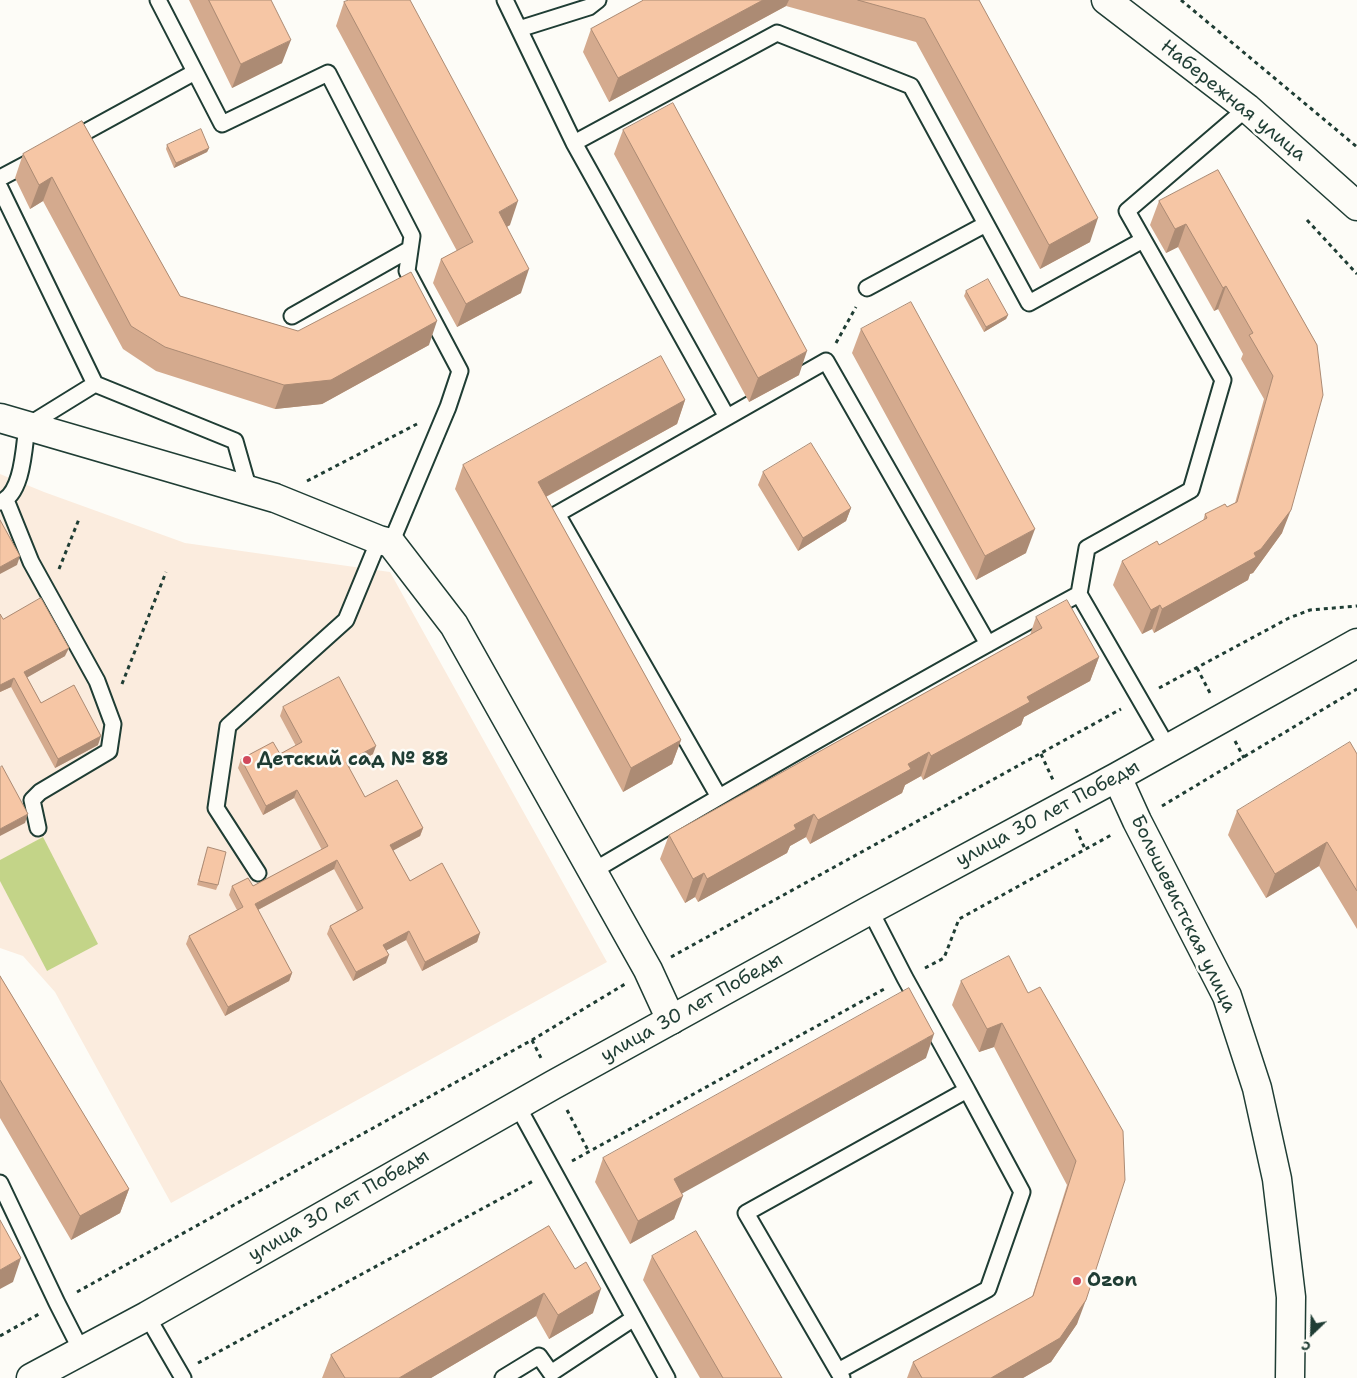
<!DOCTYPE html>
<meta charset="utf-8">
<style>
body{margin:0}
#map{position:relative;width:1357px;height:1378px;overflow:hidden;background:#fdfcf7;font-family:"Shantell Sans",sans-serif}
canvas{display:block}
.north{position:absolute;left:1287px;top:1308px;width:50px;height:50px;-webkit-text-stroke:4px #fdfcf7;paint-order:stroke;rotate:204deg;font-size:14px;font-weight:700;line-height:20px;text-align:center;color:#1f3d34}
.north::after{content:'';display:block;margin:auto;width:18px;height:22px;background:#1f3d34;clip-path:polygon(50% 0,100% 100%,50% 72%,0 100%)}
</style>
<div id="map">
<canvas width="1357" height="1378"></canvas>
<div class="north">С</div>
</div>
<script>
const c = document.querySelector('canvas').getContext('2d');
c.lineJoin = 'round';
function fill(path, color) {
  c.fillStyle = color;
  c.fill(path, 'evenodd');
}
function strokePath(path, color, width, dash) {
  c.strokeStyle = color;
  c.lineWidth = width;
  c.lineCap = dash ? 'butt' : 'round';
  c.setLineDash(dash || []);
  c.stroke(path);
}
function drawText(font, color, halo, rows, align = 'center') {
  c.font = font + ' "Shantell Sans",sans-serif';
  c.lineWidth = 5;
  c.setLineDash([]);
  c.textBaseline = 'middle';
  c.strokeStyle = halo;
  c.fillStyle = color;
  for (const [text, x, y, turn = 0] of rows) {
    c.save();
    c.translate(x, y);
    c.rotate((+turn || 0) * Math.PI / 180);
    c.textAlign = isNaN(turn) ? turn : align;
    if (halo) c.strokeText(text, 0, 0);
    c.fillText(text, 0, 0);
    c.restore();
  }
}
const built = new Path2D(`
 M0 474 44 492 185 543 390 572 607 962 171 1203 55 992 23 956 0 948Z`);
const green = new Path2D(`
 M43 837 98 944 47 971 0 881V860Z`);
const path = new Path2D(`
 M1181 0 1357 147
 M1307 220 1357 274
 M836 343 856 307
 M307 481 417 424
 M59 569 79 519
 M1197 668 1210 693
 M122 684 166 572
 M1159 688 1289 618 1310 610 1357 606
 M1235 741 1244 758
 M1041 754 1053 780
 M1162 806 1357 689
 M1076 829 1085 849
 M671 957 1121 709
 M925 968 944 958 959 919 1113 834
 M532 1040 542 1060
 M567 1110 589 1152
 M572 1161 886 988
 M77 1292 532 1040 625 984
 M0 1336 39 1314
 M198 1363 535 1180`);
const service = new Path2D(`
 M158 0 222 124 328 73 412 236 407 271 460 371 448 407 391 543
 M505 0 574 143 727 417
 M519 29 589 7 598 0
 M69 141 195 72
 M574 143 777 33 911 86 1029 303 1143 240
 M0 178 36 159
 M0 188 95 384 235 441 249 490
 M867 288 986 224
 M292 316 410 249
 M6 500 31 562 97 681 113 724 109 751 40 792 32 800 38 828
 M0 502C23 495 24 446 27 426L95 384
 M1168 748 1079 594 1087 548 1191 490 1223 380 1127 211 1247 108
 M719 797 557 514 826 361 988 644
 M593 871C754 776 915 683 1079 594
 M258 873 216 808 228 726 346 620 379 540
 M870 910 905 978 967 1090
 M517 1105 667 1378
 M0 1183 57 1303 81 1350
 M147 1316 183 1378
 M838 1371 988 1289 1022 1192 967 1090 746 1213 842 1378
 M503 1378 539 1356 551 1373 634 1318`);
const minor = new Path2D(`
 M0 418 275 498 379 540 391 543 454 625 648 970 671 1020`);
const tertiary = new Path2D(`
 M1106 0 1247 108 1357 206
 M1117 777 1137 821 1227 996 1257 1088 1277 1179 1291 1297 1290 1378
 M31 1378 147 1316 553 1085 870 910 1117 777 1357 643`);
const wall = new Path2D(`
 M189 0H271L282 63 232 88Z
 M644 0H979L1090 242 1040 269 916 42 786 6 609 102 583 52 591 29Z
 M344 2 510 225 507 227 521 293 457 327 433 283 441 259 457 251 336 26Z
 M82 121 180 296 298 331 429 345 322 404 275 409 156 371 123 349 43 201 30 209 15 178 23 154Z
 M623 130 799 375 749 402 614 154Z
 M167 145 209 148 207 152 174 168 166 149Z
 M1218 170 1317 345 1282 533 1253 573 1250 574 1248 580 1154 633 1152 629 1142 634 1113 585 1122 561 1159 545 1203 521 1205 514 1227 507 1235 503 1264 399 1241 359 1243 354 1218 309 1214 311 1178 247 1166 253 1150 225 1159 201Z
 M966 291 1008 315 1006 319 984 332 964 296Z
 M861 329 1026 553 976 580 852 353Z
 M685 400 677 424 546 497 681 740 672 764 623 792 455 489 463 465Z
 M763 472 851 508 846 521 798 551 758 485Z
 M0 614 3 619 65 656 27 677 41 703 98 745 55 768 11 687 0 692Z
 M1036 617 1099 657 1090 681 1024 717 1021 725 923 780 921 776 905 785 902 793 810 844 806 837 790 846 787 853 698 902 695 897 685 903 660 859 669 835 1030 635Z
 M283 707 373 754 349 768 365 797 423 828 420 836 393 850 410 881 480 933 477 942 422 971 406 940 386 950V963L353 981 327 934 330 926 357 911 334 869 258 910 292 973 289 981 225 1016 186 944 189 936 237 910 229 895 232 886H253L322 850 294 798 263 815 238 768 241 759 280 754 296 746 280 716Z
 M1357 754V929L1319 866 1266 898 1228 835 1237 811Z
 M208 847 218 885 216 890 197 885Z
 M0 976 129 1189 120 1213 71 1240 0 1118Z
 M961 981 1028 993 1123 1131 1077 1324 1051 1362 1023 1378H907L913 1362 1032 1297 1067 1185 994 1047 979 1052 952 1005Z
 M926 1058 681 1193 674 1219 630 1244 595 1182 603 1158Z
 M549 1226 593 1313 549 1339 536 1316 431 1378H322L331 1355Z
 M652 1256 782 1378H700L643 1280Z`);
const shadedWall = new Path2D(`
 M763 0H789L786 6 609 102 618 78Z
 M291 40 282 63 232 88 241 64Z
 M209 148 207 152 174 168 176 163Z
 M52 177 43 201 30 209 39 185Z
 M518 201 510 225 490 235 499 212Z
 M1098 218 1090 242 1040 269 1049 245Z
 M1186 224 1178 247 1166 253 1175 229Z
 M529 269 521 293 457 327 466 304Z
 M1226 286 1218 309 1214 311 1223 288Z
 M1008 315 1006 319 984 332 986 327Z
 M437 321 429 345 322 404 275 409 284 385Z
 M807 351 799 375 749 402 758 378Z
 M685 400 677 424 529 506 538 482Z
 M851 508 846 521 798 551 803 538Z
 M1291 510 1282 533 1253 573 1250 574 1248 580 1154 633 1162 609 1254 553Z
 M1035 529 1026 553 976 580 985 556Z
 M20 556 17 565 0 574V567Z
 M1160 605 1152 629 1142 634 1151 610Z
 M69 648 65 656 21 681 24 672Z
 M1099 657 1090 681 1024 717 1021 725 923 780 931 756 1027 697Z
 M14 678 11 687 0 692V685Z
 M101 736 98 745 55 768 58 759Z
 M681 740 672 764 623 792 631 768Z
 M376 746 373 754 343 771 346 762Z
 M929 752 921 776 905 785 902 793 810 844 818 820 908 764Z
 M297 790 294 798 263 815 266 806Z
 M28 814 25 823 0 836V829Z
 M814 814 806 837 790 846 787 853 698 902 707 879 794 825Z
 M423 828 420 836 387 854 390 845Z
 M1327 842 1319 866 1266 898 1275 874Z
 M337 860 334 869 252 913 255 904Z
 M704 873 695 897 685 903 693 879Z
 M409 931 406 940 380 954 383 945Z
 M480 933 477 942 422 971 425 962Z
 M389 955 386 963 353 981 356 972Z
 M292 973 289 981 225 1016 228 1007Z
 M1002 1023 994 1047 979 1052 987 1029Z
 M934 1034 926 1058 665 1203 674 1179Z
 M129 1189 120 1213 71 1240 80 1216Z
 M683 1196 674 1219 630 1244 638 1221Z
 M21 1258 13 1282 0 1289V1270Z
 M601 1289 593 1313 549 1339 558 1315Z
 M544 1293 536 1316 431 1378H399Z
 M1086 1300 1077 1324 1051 1362 1023 1378H991Z`);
const building = new Path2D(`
 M209 0H271L291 40 241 64Z
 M349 0H410L518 201 499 212 529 269 466 304 441 259 473 242 344 2Z
 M644 0H763L618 78 591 29Z
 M858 0H979L1098 218 1049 245 925 19Z
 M673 103 807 351 758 378 623 130Z
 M82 121 180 296 298 331 411 272 437 321 331 380 284 385 165 347 131 326 52 177 39 185 23 154Z
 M201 129 209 148 176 163 167 145Z
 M1218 170 1317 345 1323 395 1291 510 1261 549 1254 553 1256 557 1162 609 1160 605 1151 610 1122 561 1157 541 1159 545 1207 518 1205 514 1225 504 1227 507 1237 502 1273 376 1249 335 1253 333 1226 286 1223 288 1186 224 1175 229 1159 201Z
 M988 279 1008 315 986 327 966 291Z
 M911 302 1035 529 985 556 861 329Z
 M661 356 685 400 538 482 681 740 631 768 463 465Z
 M811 443 851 508 803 538 763 472Z
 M0 520 20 556 0 567Z
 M41 598 69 648 24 672 41 703 74 685 101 736 58 759 14 678 0 685V614L3 619Z
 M1067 600 1099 657 1027 697 1030 702 931 756 929 752 908 764 911 769 818 820 814 814 794 825 796 829 707 879 704 873 693 879 669 835 1042 628 1036 617Z
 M339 677 376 746 346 762 365 797 397 780 423 828 390 845 410 881 442 863 480 933 425 962 409 931 383 945 389 955 356 972 330 926 363 908 337 860 255 904 292 973 228 1007 189 936 243 907 232 886 248 878 253 886 328 846 297 790 266 806 241 759 273 742 280 754 302 742 283 707Z
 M1350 742 1357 754V891L1327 842 1275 874 1237 811Z
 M2 766 28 814 0 829V768Z
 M208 847 226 852 218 885 199 881Z
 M1009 956 1028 993 1040 987 1123 1131 1125 1180 1086 1300 1060 1338 991 1378H922L913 1362 1033 1296 1076 1161 1002 1023 987 1029 961 981Z
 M0 976 129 1189 80 1216 0 1080Z
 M909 988 934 1034 674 1179 683 1196 638 1221 603 1158Z
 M0 1220 21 1258 0 1270Z
 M549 1226 575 1269 586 1262 601 1289 558 1315 544 1293 399 1378H345L331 1355Z
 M696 1231 782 1378H723L652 1256Z`);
const markers = [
 [247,760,5,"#d1495b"],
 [1077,1281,5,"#d1495b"]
];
const streetNames = [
 ["Набережная улица",1233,101,39],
 ["улица 30 лет Победы",1048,814,-28],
 ["Большевистская улица",1183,914,64],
 ["улица 30 лет Победы",692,1008,-29],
 ["улица 30 лет Победы",339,1206,-30]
];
const poiNames = [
 ["Детский сад № 88",257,760],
 ["Ozon",1087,1281]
];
fill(built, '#fbecde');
fill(green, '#c3d488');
strokePath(service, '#1f3d34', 19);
strokePath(minor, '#1f3d34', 31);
strokePath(tertiary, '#1f3d34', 31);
strokePath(path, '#1f3d34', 3, [4, 4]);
strokePath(service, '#fdfcf7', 15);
strokePath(minor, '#fdfcf7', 28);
strokePath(tertiary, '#fdfcf7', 28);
fill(wall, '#d4aa8e');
fill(shadedWall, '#ac8b74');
fill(building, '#f6c6a5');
strokePath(building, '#ac8b74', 1);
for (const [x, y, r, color] of markers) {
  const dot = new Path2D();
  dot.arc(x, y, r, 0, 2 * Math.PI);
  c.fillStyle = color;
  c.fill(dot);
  strokePath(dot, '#fdfcf7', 2);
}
drawText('19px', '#1f3d34', '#fdfcf7', streetNames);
drawText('bold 19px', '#1f3d34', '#fdfcf7', poiNames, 'left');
</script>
